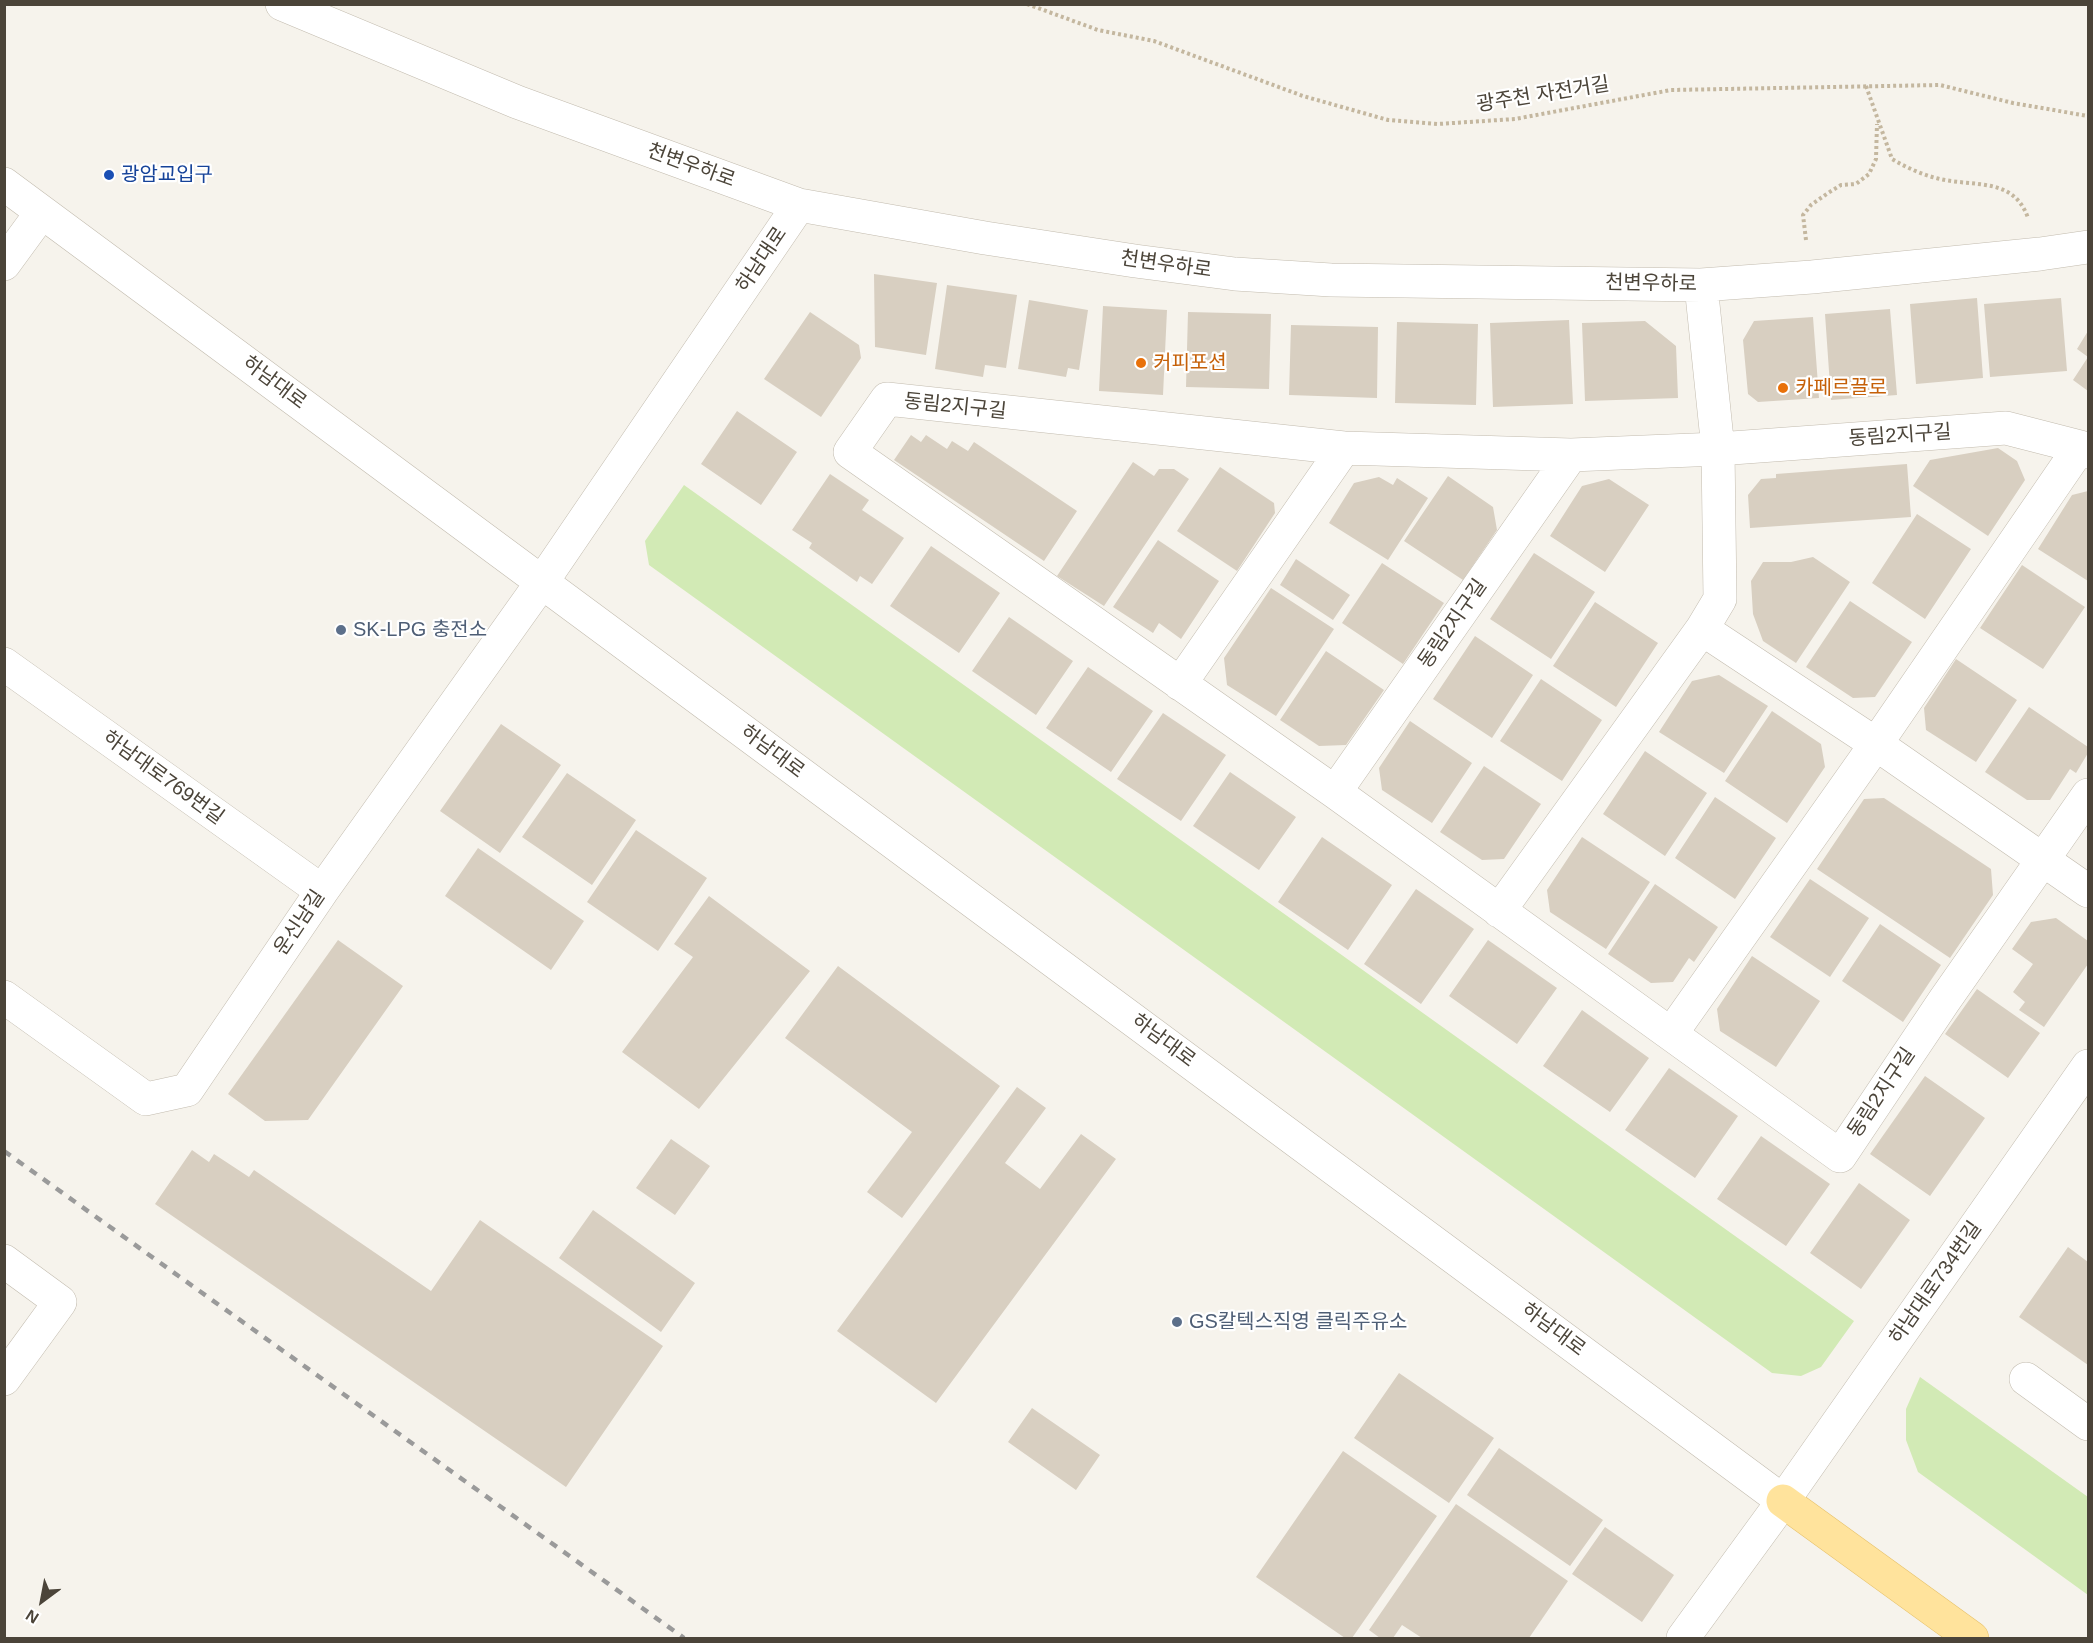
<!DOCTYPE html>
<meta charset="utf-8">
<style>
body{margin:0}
#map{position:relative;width:2093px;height:1643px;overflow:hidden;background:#f6f3ec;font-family:Helvetica,sans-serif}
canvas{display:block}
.frame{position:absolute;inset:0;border:6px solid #4b4439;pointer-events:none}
.north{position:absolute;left:12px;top:1571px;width:60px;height:60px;-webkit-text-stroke:4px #fff;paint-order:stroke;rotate:212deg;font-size:16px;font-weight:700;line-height:24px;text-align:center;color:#4b4439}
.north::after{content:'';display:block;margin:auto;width:21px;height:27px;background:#4b4439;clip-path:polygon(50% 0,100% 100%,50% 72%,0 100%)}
</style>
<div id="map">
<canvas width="2093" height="1643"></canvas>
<div class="frame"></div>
<div class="north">N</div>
</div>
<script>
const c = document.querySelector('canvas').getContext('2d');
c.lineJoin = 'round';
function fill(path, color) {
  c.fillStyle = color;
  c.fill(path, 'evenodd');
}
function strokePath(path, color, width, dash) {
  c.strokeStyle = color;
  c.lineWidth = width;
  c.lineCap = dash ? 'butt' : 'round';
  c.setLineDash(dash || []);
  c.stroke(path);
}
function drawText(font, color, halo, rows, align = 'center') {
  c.font = font + ' Helvetica,"Noto Sans KR",sans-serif';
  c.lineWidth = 4.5;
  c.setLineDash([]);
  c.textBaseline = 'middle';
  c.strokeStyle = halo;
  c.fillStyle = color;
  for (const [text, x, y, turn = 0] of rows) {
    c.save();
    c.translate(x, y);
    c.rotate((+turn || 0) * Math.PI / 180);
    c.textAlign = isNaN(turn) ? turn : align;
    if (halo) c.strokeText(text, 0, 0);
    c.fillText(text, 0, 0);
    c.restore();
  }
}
const green = new Path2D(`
 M684 485 1854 1321 1821 1367 1801 1376 1772 1373 649 565 645 541Z
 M1920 1377 2088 1497V1595L1918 1472 1906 1440V1409Z`);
const building = new Path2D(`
 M874 274 937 283 926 355 875 347Z
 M947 285 1017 295 1006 368 985 365 983 377 935 369Z
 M1977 298 1983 378 1916 384 1910 304Z
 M2061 298 2067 371 1990 377 1984 304Z
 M1029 300 1088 310 1079 370 1068 368 1066 377 1018 369Z
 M1103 306 1167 310 1163 395 1099 391Z
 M1890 309 1897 395 1831 400 1825 314Z
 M810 312 859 345 861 358 821 417 764 379Z
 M1188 312 1271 314 1269 389 1186 387Z
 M1813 317 1819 398 1758 402 1748 394 1743 340 1754 321Z
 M1569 320 1573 404 1493 407 1490 323Z
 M1645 321 1676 346 1678 398 1585 401 1582 323Z
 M1397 322 1478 324 1476 405 1395 403Z
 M1291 325 1378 327 1377 398 1289 395Z
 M2088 331V357L2077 349Z
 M2088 357V391L2073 380Z
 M737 411 797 452 761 505 701 464Z
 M911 435 921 442 926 435 947 449 952 441 968 451 974 442 1077 511 1044 561 894 460Z
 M1998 448 2017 461 2025 480 1988 536 1913 486 1930 460Z
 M1133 462 1154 476 1159 469H1174L1189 479 1104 606 1057 576Z
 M1907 464 1911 517 1750 528 1748 495 1761 479 1776 478V474Z
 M1220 467 1274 503 1275 513 1237 571 1177 531Z
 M830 474 869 500 862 510 904 538 872 584 860 576 857 582 809 548 812 543 792 530Z
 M1448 476 1493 507 1497 530 1463 580 1404 541Z
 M1379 477 1393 485 1397 478 1428 498 1388 560 1329 523 1354 483Z
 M1609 479 1649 505 1605 572 1550 536 1582 486Z
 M2088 491V581L2038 549 2072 495Z
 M1917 514 1971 549 1925 619 1872 583Z
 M1158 540 1219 581 1181 639 1159 623 1153 633 1113 607Z
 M931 546 1000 593 959 653 890 606Z
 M1534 553 1595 592 1551 659 1490 619Z
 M1813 557 1850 582 1796 663 1763 641 1753 614 1751 581 1763 562H1791Z
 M1296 559 1350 595 1333 620 1280 585Z
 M1382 563 1444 603 1403 664 1342 623Z
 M2022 565 2085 607 2043 669 1980 628Z
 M1271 588 1334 629 1276 716 1227 685 1224 658Z
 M1850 601 1912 642 1875 697 1853 698 1806 667Z
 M1595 602 1658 643 1616 707 1553 666Z
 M1009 617 1073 661 1036 715 972 671Z
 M1475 636 1533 675 1492 738 1433 699Z
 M1326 651 1384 690 1346 745 1319 746 1280 720Z
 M1956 659 2017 700 1976 762 1926 730 1924 708Z
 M1088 667 1153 711 1111 772 1046 728Z
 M1719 675 1768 706 1724 773 1659 732 1692 681Z
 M1541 679 1602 720 1562 781 1500 741Z
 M2029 707 2088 747V753L2076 773 2070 769 2050 800H2027L1985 772Z
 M1772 711 1821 744 1825 767 1787 823 1725 781Z
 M1163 713 1226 755 1181 821 1117 779Z
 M1410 721 1472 763 1432 823 1382 790 1379 768Z
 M501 724 561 765 500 853 440 811Z
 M1645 751 1707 793 1665 856 1603 814Z
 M1484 766 1541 804 1504 859 1482 860 1440 832Z
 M1230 772 1296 817 1259 870 1193 826Z
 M567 773 636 820 592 885 522 837Z
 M1715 797 1776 838 1735 899 1675 858Z
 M1884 798 1991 869 1993 895 1950 958 1817 869 1864 799Z
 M636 830 707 878 658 951 587 902Z
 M1322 837 1392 885 1348 950 1278 902Z
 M1582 837 1650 882 1606 949 1550 912 1547 890Z
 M478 848 584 921 551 970 445 896Z
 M1810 879 1869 918 1830 977 1770 937Z
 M1655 884 1718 927 1694 962 1689 958 1673 982 1651 983 1608 954Z
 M1416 889 1474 929 1421 1004 1364 964Z
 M709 896 810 971 699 1109 622 1052 693 957 674 944Z
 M2056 918 2088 941V964L2044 1027 2019 1010 2025 1002 2013 992 2033 964 2012 949 2031 922Z
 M1880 924 1941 965 1903 1022 1842 981Z
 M338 940 403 986 308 1120 265 1121 228 1094Z
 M1488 940 1557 988 1517 1044 1449 996Z
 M1752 956 1820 1001 1776 1067 1720 1031 1717 1009Z
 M838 966 1000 1086 902 1218 867 1192 912 1132 785 1038Z
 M1977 989 2040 1033 2008 1078 1945 1034Z
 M1582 1010 1649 1058 1610 1112 1543 1066Z
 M1669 1068 1738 1116 1695 1178 1625 1130Z
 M1925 1076 1985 1118 1930 1196 1870 1154Z
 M1017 1087 1046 1108 1005 1163 1040 1189 1081 1134 1116 1159 936 1403 837 1331Z
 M1761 1136 1830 1184 1786 1246 1717 1199Z
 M671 1139 710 1166 675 1215 636 1188Z
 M192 1150 209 1162 214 1154 249 1177 254 1170 431 1291 480 1220 663 1346 566 1487 155 1204Z
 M1859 1183 1910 1220 1861 1289 1810 1253Z
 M593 1210 695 1283 661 1332 559 1258Z
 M2068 1247 2088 1262V1365L2019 1317Z
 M1399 1373 1494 1438 1449 1503 1354 1438Z
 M1032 1408 1100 1455 1076 1490 1008 1442Z
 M1499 1448 1603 1520 1570 1566 1467 1495Z
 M1343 1451 1437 1516 1352 1638H1345L1256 1577Z
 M1456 1504 1568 1581 1529 1638H1422L1402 1625 1393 1638H1380L1369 1630Z
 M1605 1527 1674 1575 1642 1622 1572 1574Z`);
const path = new Path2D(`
 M1027 4 1098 30 1154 41 1303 96 1388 120 1438 124 1515 119 1671 90 1940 85 2013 103 2088 116
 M1866 86 1892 159C1907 168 1923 175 1940 179 1974 187 2014 177 2028 218
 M1806 240 1803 215 1811 205 1828 193 1841 185 1856 184 1869 174 1876 159 1877 124`);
const minor = new Path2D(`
 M282 4 517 102 799 205 985 238 1135 261 1235 274 1331 280 1701 285 1812 277 2040 254 2088 247
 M4 184 1783 1501
 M4 264 42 212
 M2088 452 2080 447 2006 428 1718 449 1571 455 1344 448 887 399 850 452 1335 792 1840 1156 1944 1001 2088 795
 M1702 629 1876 744 2088 891
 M4 664 322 891
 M1180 684 1344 448
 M1335 792 1571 455
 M1499 911 1702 629 1720 599 1718 449 1701 285
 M4 997 146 1099 187 1090 322 891 542 582 799 205
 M1671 1034 1876 744 2080 447
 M4 1261 60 1302 4 1379
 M2026 1379 2088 1424
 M1683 1638 1783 1501 2088 1066`);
const major = new Path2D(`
 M1783 1501 1972 1638`);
const rail = new Path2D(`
 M4 1151 684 1638`);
const markers = [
 [109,175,6,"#1a4fb4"],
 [1141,363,6,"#e8710a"],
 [1783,388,6,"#e8710a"],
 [341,630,6,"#5c6f8a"],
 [1177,1322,6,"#5c6f8a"]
];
const streetNames = [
 ["광주천 자전거길",1543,95,-9],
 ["천변우하로",691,166,20],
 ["하남대로",762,260,-56],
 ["천변우하로",1166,265,8],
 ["천변우하로",1651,284,1],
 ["하남대로",274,383,37],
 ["동림2지구길",955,407,6],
 ["동림2지구길",1900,436,-4],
 ["동림2지구길",1453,624,-55],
 ["하남대로",772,752,37],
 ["하남대로769번길",163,778,36],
 ["운신남길",300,923,-56],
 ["하남대로",1163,1041,37],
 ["동림2지구길",1882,1093,-56],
 ["하남대로734번길",1936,1283,-55],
 ["하남대로",1553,1330,37]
];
const transitNames = [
 ["광암교입구",121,175]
];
const foodNames = [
 ["커피포션",1153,363],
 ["카페르끌로",1795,388]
];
const serviceNames = [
 ["SK-LPG 충전소",353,630],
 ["GS칼텍스직영 클릭주유소",1189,1322]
];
fill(green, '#d2eab5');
fill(building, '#d8cfc1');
strokePath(minor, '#c2bbae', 34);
strokePath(major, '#e6c16a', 34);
strokePath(path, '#c4b79f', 4, [3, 3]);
strokePath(minor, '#fff', 33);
strokePath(major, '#ffe39c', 33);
strokePath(rail, '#9a9a9a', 4.5, [8, 8]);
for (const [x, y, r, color] of markers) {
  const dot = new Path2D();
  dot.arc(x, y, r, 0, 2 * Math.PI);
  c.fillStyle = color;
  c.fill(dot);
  strokePath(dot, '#fff', 2);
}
drawText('20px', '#4b4439', '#fff', streetNames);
drawText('20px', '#164399', '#fff', transitNames, 'left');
drawText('20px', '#c56008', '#fff', foodNames, 'left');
drawText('20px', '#4e5e75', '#fff', serviceNames, 'left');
</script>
